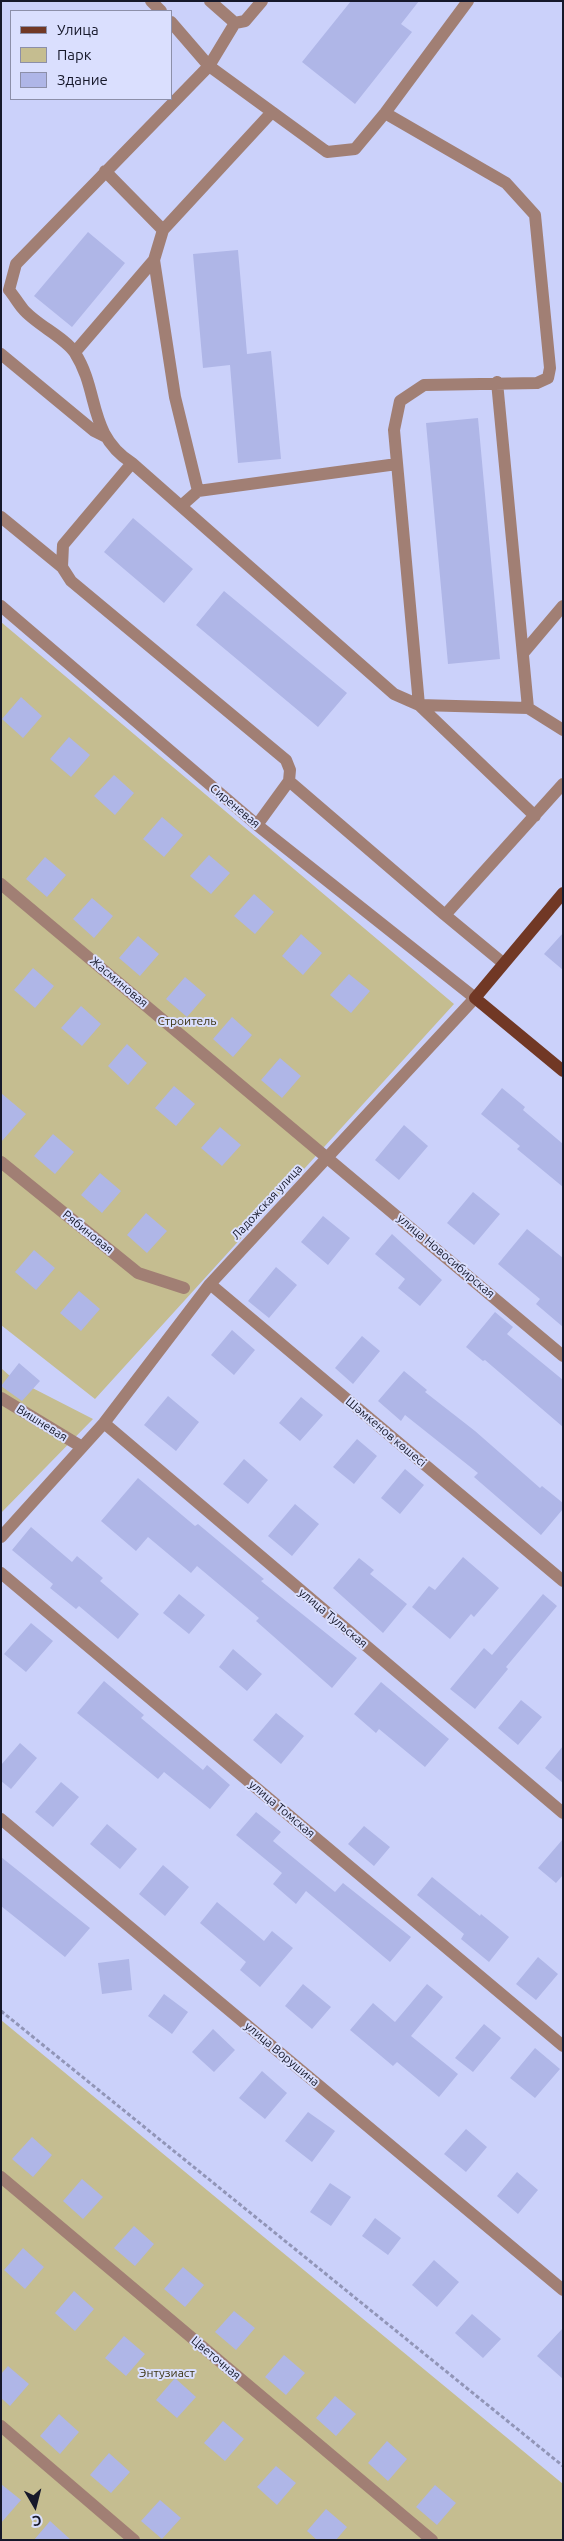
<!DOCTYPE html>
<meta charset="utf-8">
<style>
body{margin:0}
#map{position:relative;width:564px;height:2541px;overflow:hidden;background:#cbd1fa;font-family:Ubuntu,sans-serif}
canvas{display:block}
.frame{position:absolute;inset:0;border:2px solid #16182a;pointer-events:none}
.legend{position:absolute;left:10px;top:10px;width:162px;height:90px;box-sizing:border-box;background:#dadffe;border:1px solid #8c8fa9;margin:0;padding:6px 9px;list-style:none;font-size:15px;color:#16182a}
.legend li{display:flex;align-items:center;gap:10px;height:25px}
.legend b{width:25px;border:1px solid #8c8fa9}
.north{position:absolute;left:10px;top:2481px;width:50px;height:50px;-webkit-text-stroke:4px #dadffe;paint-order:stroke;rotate:172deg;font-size:14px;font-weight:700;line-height:20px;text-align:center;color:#16182a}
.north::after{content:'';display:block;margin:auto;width:18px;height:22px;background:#16182a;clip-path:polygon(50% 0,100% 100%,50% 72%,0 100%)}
</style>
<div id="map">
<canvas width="564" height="2541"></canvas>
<div class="frame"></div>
<ul class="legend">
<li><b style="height:6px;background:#713825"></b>Улица</li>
<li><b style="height:14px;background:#c5bd90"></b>Парк</li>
<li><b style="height:14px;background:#afb6e7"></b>Здание</li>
</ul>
<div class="north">С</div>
</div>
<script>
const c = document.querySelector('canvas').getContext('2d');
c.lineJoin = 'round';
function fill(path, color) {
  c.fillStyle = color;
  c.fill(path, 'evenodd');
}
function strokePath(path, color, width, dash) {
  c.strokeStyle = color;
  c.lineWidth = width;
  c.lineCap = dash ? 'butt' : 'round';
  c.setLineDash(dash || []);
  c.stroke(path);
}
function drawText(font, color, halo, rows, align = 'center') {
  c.font = font + ' Ubuntu,sans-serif';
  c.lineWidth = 4;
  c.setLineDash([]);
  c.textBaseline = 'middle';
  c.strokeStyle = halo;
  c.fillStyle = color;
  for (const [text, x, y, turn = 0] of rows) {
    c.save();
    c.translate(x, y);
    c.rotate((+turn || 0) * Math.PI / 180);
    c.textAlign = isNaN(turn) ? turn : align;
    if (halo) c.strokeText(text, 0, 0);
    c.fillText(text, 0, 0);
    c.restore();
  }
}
const green = new Path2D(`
 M1 622 454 1004 95 1399 1 1325Z
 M1 1368 11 1377 93 1419 1 1513Z
 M1 2020 563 2484V2540H1Z`);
const building = new Path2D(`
 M351 1H419L401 24 412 32 355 104 302 62Z
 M88 232 125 263 72 327 34 296Z
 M238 250 247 354 271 351 281 459 238 463 230 365 203 368 193 254Z
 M478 418 500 659 448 664 426 423Z
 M133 518 193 569 164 603 104 552Z
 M224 591 347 693 318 727 196 625Z
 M21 697 42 716 23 738 2 719Z
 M69 737 90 755 71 777 50 759Z
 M114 775 134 793 115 815 94 796Z
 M162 817 183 835 164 857 143 839Z
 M209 855 230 873 211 894 190 876Z
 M45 857 66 875 47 897 26 879Z
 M254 894 274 912 255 934 234 916Z
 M92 898 113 916 94 938 73 919Z
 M563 933V970L544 954Z
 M301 934 322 953 303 975 282 956Z
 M138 936 159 954 140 976 119 958Z
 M33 968 54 986 35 1008 14 990Z
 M349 974 370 991 351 1013 330 995Z
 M185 977 206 995 187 1017 166 999Z
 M81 1006 101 1024 82 1046 61 1028Z
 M232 1017 252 1035 233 1057 213 1039Z
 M127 1044 147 1063 128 1085 108 1066Z
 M280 1058 301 1076 282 1098 261 1080Z
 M174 1086 195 1104 176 1126 155 1108Z
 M502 1088 525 1107 523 1110 563 1144V1187L517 1149 520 1146 481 1114Z
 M1 1093 26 1114 1 1142Z
 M404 1125 428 1146 399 1180 375 1160Z
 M220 1127 241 1145 222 1166 201 1148Z
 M53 1134 74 1152 55 1174 34 1156Z
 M100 1173 121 1191 102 1213 81 1195Z
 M473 1192 500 1214 474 1245 447 1223Z
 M146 1213 167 1231 147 1253 127 1235Z
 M323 1216 350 1238 328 1265 301 1242Z
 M527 1229 563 1258V1327L536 1304 540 1299 498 1264Z
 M392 1234 442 1280 420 1306 398 1288 405 1279 375 1254Z
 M34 1250 55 1268 36 1290 15 1272Z
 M276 1267 297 1285 269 1318 248 1301Z
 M79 1291 100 1309 81 1331 60 1313Z
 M495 1312 513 1327 507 1334 563 1380V1427L485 1360 483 1361 466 1347Z
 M232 1330 255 1350 234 1375 211 1355Z
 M362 1336 380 1351 353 1384 335 1368Z
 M19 1363 40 1381 22 1401 1 1386Z
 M404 1371 427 1390 425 1392 475 1431 540 1488 542 1486 563 1503V1509L541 1535 474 1477 478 1473 405 1415 401 1421 378 1401Z
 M168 1396 199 1422 176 1451 144 1425Z
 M301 1397 323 1415 300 1441 279 1423Z
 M357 1439 377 1456 354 1484 333 1467Z
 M244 1459 268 1480 248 1504 223 1484Z
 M405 1469 424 1485 400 1514 381 1498Z
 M138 1478 195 1526 198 1524 264 1579 261 1581 357 1658 332 1688 256 1621 259 1618 197 1566 191 1573 148 1537 136 1551 101 1521Z
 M295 1504 319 1524 292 1556 268 1536Z
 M31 1527 72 1562 77 1556 103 1578 100 1581 139 1614 118 1639 79 1606 76 1609 50 1588 53 1584 12 1550Z
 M463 1557 499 1588 474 1617 471 1614 450 1639 412 1607 429 1586 435 1590Z
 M359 1558 374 1570 370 1574 407 1604 383 1633 333 1588Z
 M179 1594 205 1615 189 1634 163 1613Z
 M543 1594 557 1606 506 1667 508 1669 475 1709 450 1689 484 1648 492 1655Z
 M31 1623 53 1641 26 1672 4 1654Z
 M233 1649 262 1674 247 1691 219 1667Z
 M104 1681 144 1715 141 1718 203 1770 207 1765 230 1785 210 1809 164 1772 158 1779 77 1713Z
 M381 1682 449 1739 425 1767 379 1729 376 1733 354 1714Z
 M521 1700 542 1717 518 1745 498 1728Z
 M276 1713 304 1736 281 1764 253 1740Z
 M20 1743 37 1758 11 1789 1 1781V1765Z
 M563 1746V1783L545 1768Z
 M61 1782 79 1797 53 1827 35 1812Z
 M256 1812 281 1832 273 1841 335 1892 343 1883 411 1937 390 1962 306 1891 296 1904 273 1884 282 1873 236 1835Z
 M107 1824 137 1849 120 1869 90 1844Z
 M364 1826 390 1847 374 1866 348 1844Z
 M563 1839V1875L556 1883 538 1868Z
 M1 1857 90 1928 65 1957 1 1906Z
 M163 1865 189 1887 165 1916 139 1894Z
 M432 1877 480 1916 481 1914 509 1937 489 1962 461 1939 464 1934 417 1895Z
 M217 1902 264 1941 272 1931 293 1948 260 1987 240 1970 246 1962 200 1923Z
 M538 1957 558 1974 536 2000 516 1984Z
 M129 1959 132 1990 102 1994 98 1963Z
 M303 1984 331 2007 312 2029 285 2006Z
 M427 1984 443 1997 411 2036 458 2074 439 2097 397 2062 393 2066 350 2030 373 2003 395 2022Z
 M164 1994 188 2012 172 2034 148 2016Z
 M484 2024 501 2038 473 2072 455 2058Z
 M213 2029 235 2050 214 2072 192 2052Z
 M535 2048 560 2069 535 2098 510 2078Z
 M262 2071 287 2093 265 2119 239 2098Z
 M308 2112 335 2131 312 2162 285 2141Z
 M466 2129 487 2147 466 2172 444 2154Z
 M32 2137 52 2155 33 2177 12 2159Z
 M517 2172 538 2190 518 2214 497 2196Z
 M82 2179 103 2197 83 2219 63 2201Z
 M330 2183 351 2197 331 2226 310 2212Z
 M375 2218 401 2238 388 2255 362 2236Z
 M134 2226 154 2244 135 2266 114 2248Z
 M23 2248 44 2267 25 2289 4 2270Z
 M434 2260 459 2282 437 2307 412 2285Z
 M183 2267 204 2285 185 2307 164 2289Z
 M74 2291 94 2309 75 2331 55 2313Z
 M234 2311 255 2328 236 2350 215 2332Z
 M472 2314 501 2339 483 2358 455 2333Z
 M563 2328V2379L537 2356Z
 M124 2336 145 2354 126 2376 105 2358Z
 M284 2355 305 2373 286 2395 265 2377Z
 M8 2366 29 2384 10 2406 1 2398V2374Z
 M175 2378 196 2397 177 2418 156 2400Z
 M335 2396 356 2414 336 2436 316 2418Z
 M59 2414 79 2432 60 2454 40 2436Z
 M223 2421 244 2439 225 2461 204 2443Z
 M387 2441 407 2459 388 2481 368 2463Z
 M109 2453 130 2472 111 2493 90 2475Z
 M276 2466 296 2483 277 2505 257 2487Z
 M1 2484 21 2500 1 2523Z
 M435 2485 456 2503 437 2525 416 2507Z
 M160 2500 181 2518 162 2539 141 2521Z
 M326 2509 347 2527 336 2540H317L307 2531Z
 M50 2521 71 2540H34Z`);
const path = new Path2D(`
 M1 2011 563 2466`);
const minor = new Path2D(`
 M151 1 161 11
 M210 1 235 23 245 21 262 1
 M171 22 209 66 327 152 355 149 385 113 468 1
 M235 23 209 66 16 264 9 290C14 296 18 303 23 309 35 324 66 338 75 353 100 392 87 434 132 463L394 694 419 705 528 708 563 730
 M385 113 506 183 535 215 550 368 548 378 537 383 424 385 400 401 394 430 419 705 535 816
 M105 171 163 230
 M75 352 154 260
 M1 354 94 431 106 437
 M497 382 528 708
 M132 463 63 545 62 567 71 581 286 760 290 770 289 781 257 825
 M198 491 175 397 154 260 163 230 272 112
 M181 506 198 491 397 464
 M1 517 62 567
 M1 606 257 825 475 998 210 1284 104 1423 1 1537
 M524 652 563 606
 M289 781 445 915 563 784
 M1 884 563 1356
 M445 915 503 963
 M1 1162 138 1273 184 1288
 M210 1284 563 1581
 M1 1398 82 1447
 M104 1423 563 1813
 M1 1573 563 2046
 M1 1819 563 2290
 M1 2177 432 2540
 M1 2426 134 2540`);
const major = new Path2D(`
 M563 893 475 998 563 1071`);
const streetNames = [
 ["Сиреневая",235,806,40],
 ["Жасминовая",119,982,40],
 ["Ладожская улица",267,1202,-47],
 ["Рябиновая",88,1232,39],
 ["улица Новосибирская",446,1256,40],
 ["Вишневая",42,1423,32],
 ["Шәмкенов көшесі",386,1432,40],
 ["улица Тульская",333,1618,40],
 ["улица Томская",282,1809,40],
 ["улица Ворушина",282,2054,40],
 ["Цветочная",216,2358,40]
];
const parkNames = [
 ["Строитель",187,1021],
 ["Энтузиаст",167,2373]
];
fill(green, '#c5bd90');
fill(building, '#afb6e7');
strokePath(path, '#9195b7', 3, [4, 2.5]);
strokePath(minor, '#a17f74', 12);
strokePath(major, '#713825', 12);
drawText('12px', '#16182a', '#dadffe', streetNames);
drawText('12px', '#3b3412', '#dadffe', parkNames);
</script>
